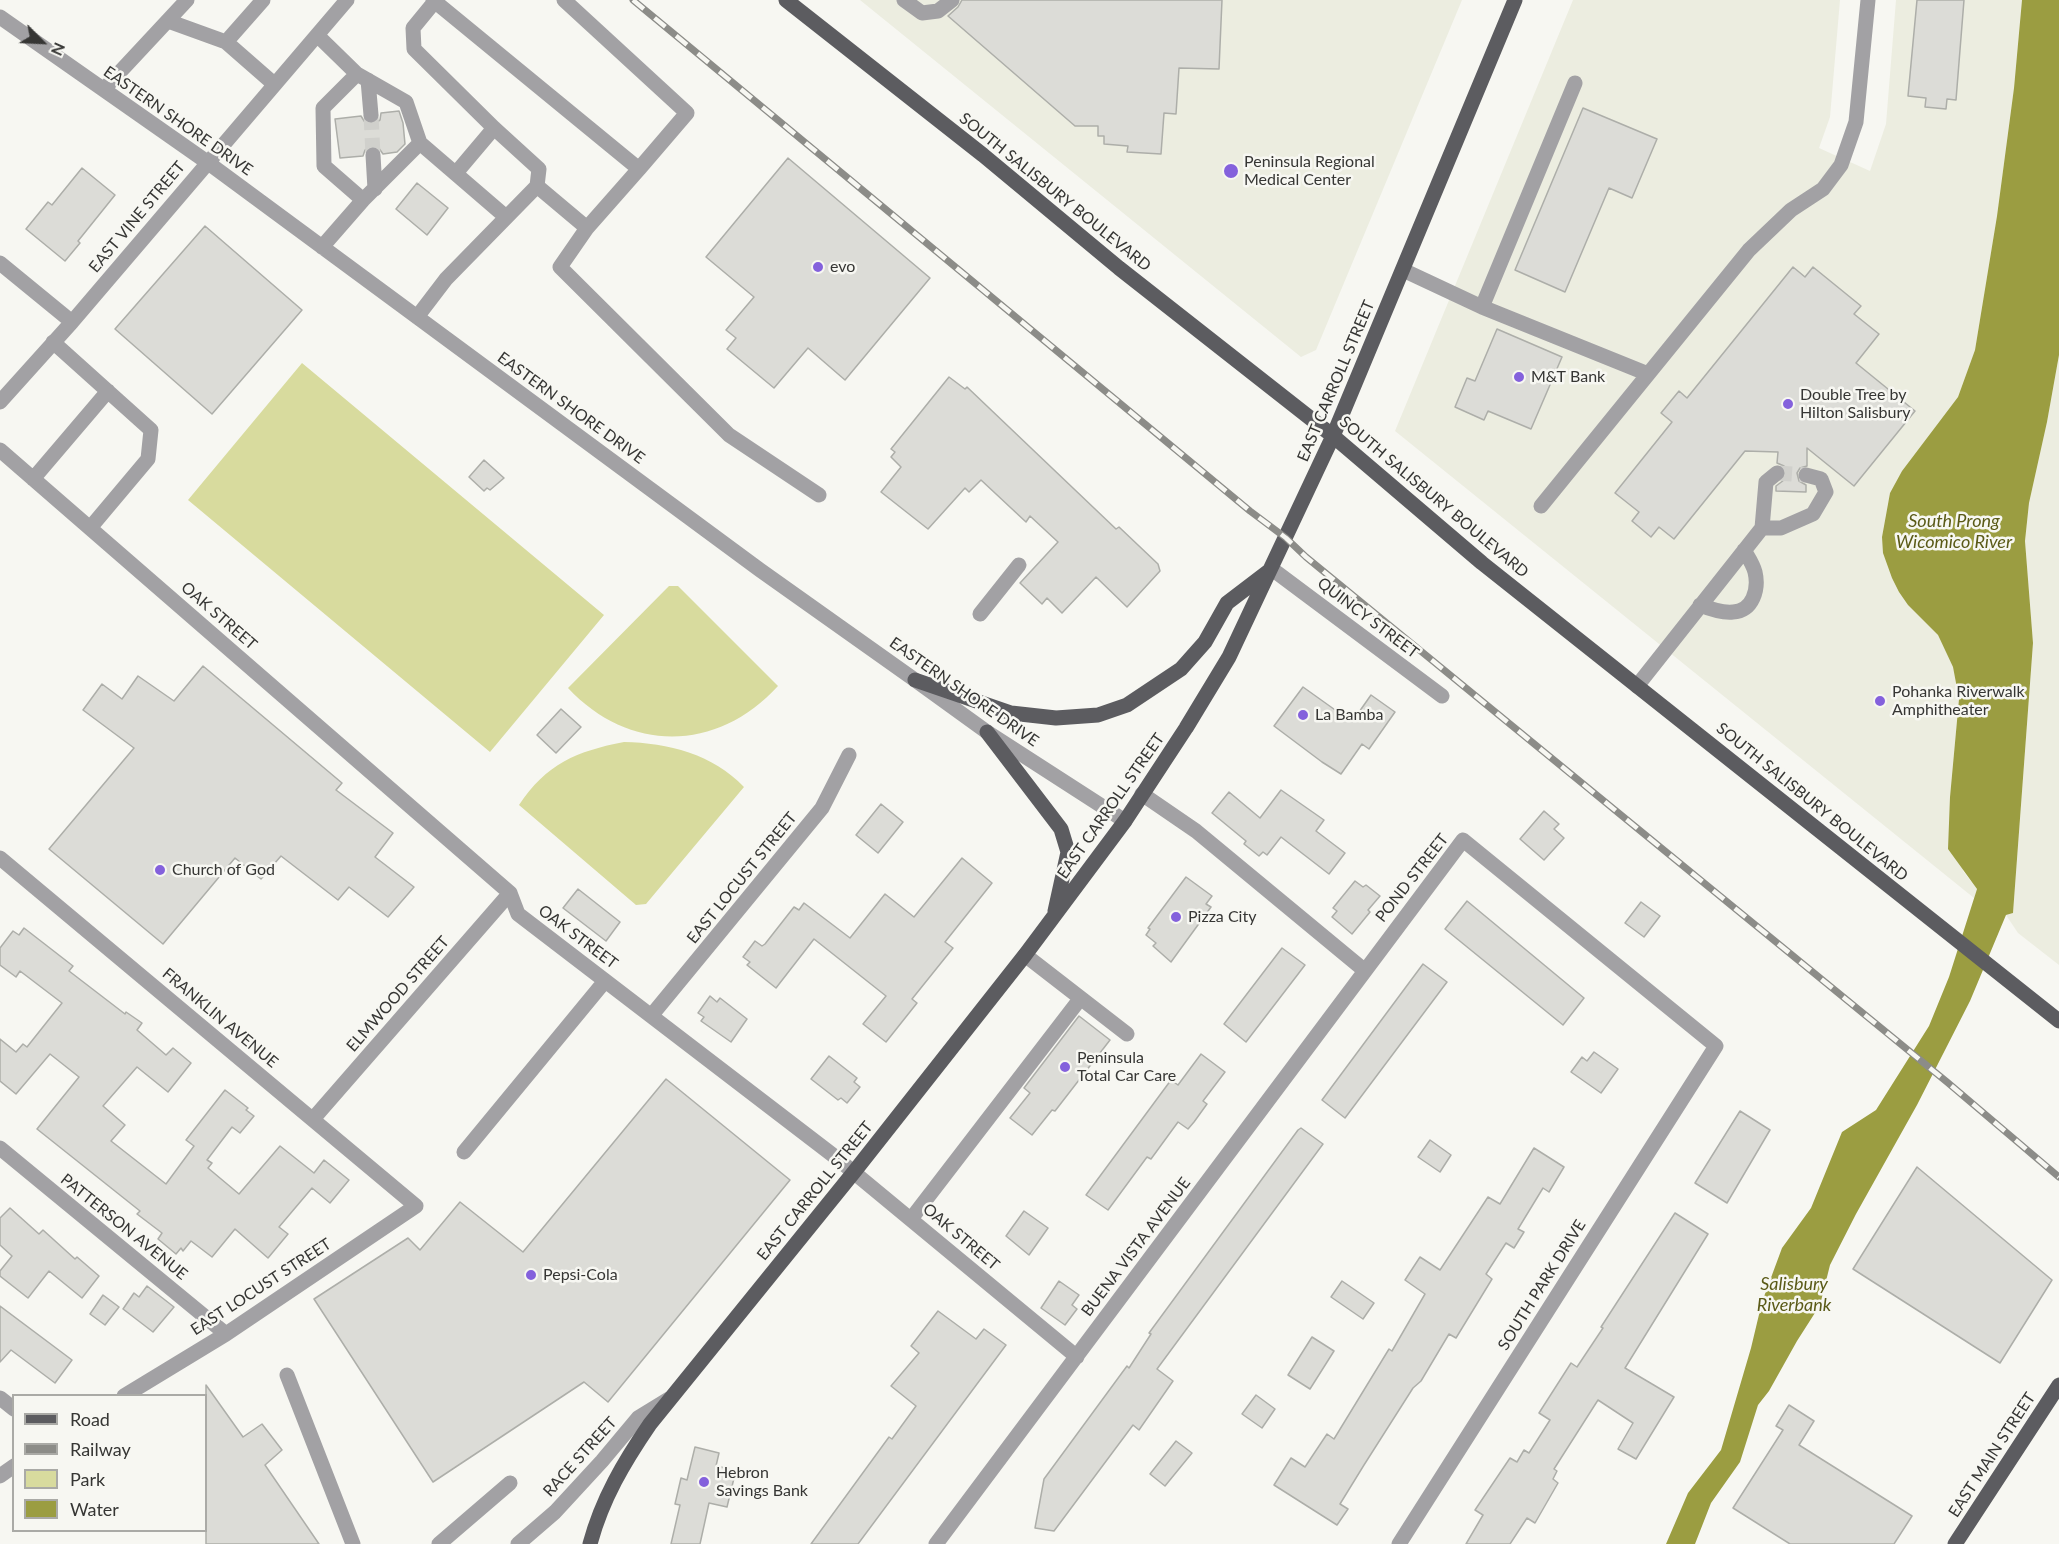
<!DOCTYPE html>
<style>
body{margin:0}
#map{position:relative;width:2059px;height:1544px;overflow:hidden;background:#f7f7f2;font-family:Lato,sans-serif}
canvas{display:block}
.legend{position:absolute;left:12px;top:1394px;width:195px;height:138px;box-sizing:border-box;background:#f7f7f2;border:2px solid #aaaaa6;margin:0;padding:8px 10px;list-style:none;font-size:18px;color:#363634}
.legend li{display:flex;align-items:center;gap:12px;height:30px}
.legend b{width:30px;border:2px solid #aaaaa6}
.north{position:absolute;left:12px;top:12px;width:60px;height:60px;-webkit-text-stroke:4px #f7f7f2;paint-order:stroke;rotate:114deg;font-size:16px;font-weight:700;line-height:24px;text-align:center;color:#363634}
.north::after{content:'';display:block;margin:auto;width:21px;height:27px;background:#363634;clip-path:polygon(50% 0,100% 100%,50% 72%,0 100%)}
</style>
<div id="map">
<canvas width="2059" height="1544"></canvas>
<ul class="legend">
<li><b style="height:8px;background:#5c5c60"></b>Road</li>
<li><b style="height:8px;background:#8c8c88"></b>Railway</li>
<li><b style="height:16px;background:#d8db9e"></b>Park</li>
<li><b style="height:16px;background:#9b9d41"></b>Water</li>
</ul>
<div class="north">N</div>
</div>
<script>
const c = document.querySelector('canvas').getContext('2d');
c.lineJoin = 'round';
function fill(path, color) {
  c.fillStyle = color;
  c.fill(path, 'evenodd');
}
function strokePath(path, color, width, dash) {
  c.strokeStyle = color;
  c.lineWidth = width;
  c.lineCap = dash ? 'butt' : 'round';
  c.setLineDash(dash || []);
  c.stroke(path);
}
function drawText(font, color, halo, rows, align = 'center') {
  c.font = font + ' Lato,sans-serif';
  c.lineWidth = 5;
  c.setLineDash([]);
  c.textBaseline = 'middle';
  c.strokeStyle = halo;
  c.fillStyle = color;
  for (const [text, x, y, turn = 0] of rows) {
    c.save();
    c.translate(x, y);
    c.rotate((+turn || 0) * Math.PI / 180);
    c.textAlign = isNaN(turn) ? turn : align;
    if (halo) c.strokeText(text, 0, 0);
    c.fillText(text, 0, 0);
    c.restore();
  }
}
const built = new Path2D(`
 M860 0H1462L1316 350 1301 357Z
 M1573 0H1840L1830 117 1819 148 1870 171 1886 124 1896 0H2022L2014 88 1997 216 1975 350 1958 397 1902 471 1890 493 1882 537 1908 605 1938 635 1953 667 1959 699 1950 797 1963 871 1977 889 1974 898 1395 431Z
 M2059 355V965L2018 933 2006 915 2013 913 2033 643 2025 541 2029 503 2047 422Z`);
const green = new Path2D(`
 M302 363 604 615 490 752 188 500Z
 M669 586H678L778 686C718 752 630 754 568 688Z
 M624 742C668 743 713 754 744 787L646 904 636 905 519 805C546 764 577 751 624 742Z`);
const water = new Path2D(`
 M2022 0H2059V355L2047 422 2029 503 2025 541 2033 643 2013 913 2006 915 1970 1001 1917 1105 1856 1214 1830 1265 1820 1305 1797 1341 1769 1391 1758 1405 1740 1462 1711 1503 1695 1544H1666L1688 1493 1721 1450 1751 1348 1762 1302 1782 1248 1811 1208 1842 1132 1876 1110 1929 1026 1949 977 1977 889 1948 849 1950 797 1959 699 1953 667 1938 635 1908 605 1899 592 1892 578 1883 553 1882 537 1890 493 1902 471 1958 397 1975 350 1997 216 2014 88Z`);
const building = new Path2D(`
 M962 0H1222L1219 69 1179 68 1176 114 1164 113 1161 154 1127 152 1128 146 1104 144V136H1098V126H1075L948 16 958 7Z
 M1917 0H1964L1956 100 1947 99 1946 109 1925 107 1926 98 1908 96Z
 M1583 108 1657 139 1632 198 1609 188 1565 292 1515 270Z
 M399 111 403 123 405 144 397 152 383 154 378 147 372 145 365 150 363 156 340 158 335 119 361 116 366 124 372 125 380 120 381 113Z
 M788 158 930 278 845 380 808 348 774 388 727 349 736 338 726 330 754 297 706 257Z
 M82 168 115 195 78 241 80 243 65 261 26 229 48 202 52 205Z
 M417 183 448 208 427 235 396 209Z
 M205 226 302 310 212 414 115 329Z
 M1793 267 1805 277 1813 267 1861 306 1854 314 1879 334 1856 363 1915 411 1854 486 1807 448V466L1800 468 1797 473 1799 481 1806 485V492L1776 491V486L1784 480 1787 472 1784 466 1777 463 1778 452 1745 451 1674 539 1659 527 1651 537 1632 521 1639 512 1615 493 1672 422 1661 413 1679 391 1687 398Z
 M1497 329 1562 357 1531 429 1488 411 1484 420 1455 407 1467 378 1475 381Z
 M949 377 965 389 967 387 1116 529 1119 527 1158 564 1160 571 1127 607 1096 577 1062 613 1047 598 1042 604 1020 583 1058 542 1030 516 1026 522 981 480 969 492 965 488 928 529 881 492 901 467 891 457 895 452 891 449Z
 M484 460 504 478 490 490 487 488 484 491 469 477Z
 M203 666 342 783 336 790 393 833 375 857 414 887 388 917 349 887 338 900 281 856 261 879 235 858 163 944 49 849 134 748 83 710 102 684 122 699 138 676 174 701Z
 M1303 687 1352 722 1371 695 1395 712 1369 749 1362 744 1341 774 1322 762 1274 726Z
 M561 709 581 727 556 753 537 735Z
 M1281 790 1324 820 1316 831 1345 853 1329 874 1281 837 1267 855 1263 852 1259 856 1244 844 1246 841 1212 813 1229 792 1260 818Z
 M881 804 903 822 878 853 856 835Z
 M1544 811 1559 824 1554 829 1564 838 1544 860 1520 839Z
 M962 858 992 883 945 942 953 948 912 999 917 1003 886 1042 863 1024 886 996 814 939 776 988 747 965 750 962 743 957 755 941 762 946 765 944 794 907 799 910 804 903 850 938 885 894 914 917Z
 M1186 877 1212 896 1206 904 1211 907 1171 962 1153 946 1156 943 1146 935 1150 929 1148 928Z
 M1355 881 1363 887 1366 885 1380 896 1368 910 1370 912 1352 934 1332 917 1337 911 1333 908Z
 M578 889 620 922 606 941 563 908Z
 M1467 901 1584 998 1563 1025 1445 929Z
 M1641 902 1660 916 1644 937 1625 923Z
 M24 928 73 966 69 971 125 1014 126 1012 142 1023 137 1030 166 1055 173 1048 191 1063 168 1092 137 1067 103 1106 125 1125 111 1141 166 1184 194 1146 186 1140 225 1090 248 1108 246 1110 254 1116 240 1133 232 1127 207 1160 212 1163 208 1168 239 1194 280 1146 314 1173 324 1160 349 1180 330 1203 312 1188 279 1227 288 1234 268 1258 235 1229 212 1257 191 1241 183 1251 181 1248 176 1254 158 1239 162 1233 137 1214 140 1211 37 1129 79 1077 50 1054 16 1094 0 1081V1039L16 1052 23 1044 27 1047 62 1003 20 971 16 977 0 965V948L13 931 19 935Z
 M1282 948 1305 965 1246 1042 1224 1024Z
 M1423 964 1447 982 1345 1118 1322 1100Z
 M710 996 717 1002 720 998 747 1019 731 1042 701 1021 704 1017 698 1013Z
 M1079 1016 1110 1040 1055 1111 1052 1110 1032 1135 1010 1118 1030 1093 1024 1088Z
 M1594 1052 1618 1069 1601 1093 1571 1072 1582 1057 1587 1061Z
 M1201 1054 1225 1072 1203 1101 1207 1104 1194 1122 1188 1129 1178 1122 1151 1159 1147 1157 1108 1210 1086 1195 1171 1080 1178 1085Z
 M829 1056 857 1078 854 1082 860 1087 847 1103 841 1098 838 1100 811 1079Z
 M666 1079 790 1180 608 1402 584 1382 433 1482 314 1299 408 1238 420 1250 460 1202 523 1252Z
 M1740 1111 1770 1130 1727 1203 1695 1183Z
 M1301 1128 1323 1144 1157 1369 1173 1381 1139 1430 1133 1425 1054 1531 1035 1528 1044 1479 1127 1366 1129 1368 1151 1334 1149 1333 1298 1130Z
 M1430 1140 1451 1155 1440 1172 1418 1157Z
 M1534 1148 1564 1167 1549 1192 1543 1188 1518 1229 1524 1232 1514 1248 1506 1243 1486 1274 1492 1279 1456 1338 1449 1334 1421 1381 1413 1388 1364 1465 1340 1504 1348 1509 1337 1525 1274 1485 1291 1458 1305 1467 1327 1434 1334 1439 1389 1349 1392 1351 1425 1294 1405 1280 1420 1257 1440 1270 1488 1197 1500 1204Z
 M1917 1167 2052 1280 2000 1363 1853 1269Z
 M10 1208 39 1234 43 1230 75 1259 77 1257 99 1276 82 1298 49 1271 28 1298 0 1276V1271L12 1256 0 1245V1218Z
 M1024 1211 1048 1228 1029 1255 1006 1236Z
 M1675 1213 1708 1234 1625 1368 1674 1397 1636 1459 1618 1449 1633 1423 1598 1400 1554 1469 1557 1471 1553 1479 1558 1483 1535 1523 1527 1518 1510 1544H1466L1483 1515 1475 1510 1510 1458 1517 1462 1524 1450 1529 1453 1550 1420 1539 1413 1571 1363 1577 1367 1603 1328 1601 1327Z
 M1059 1281 1079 1295 1072 1305 1077 1309 1065 1325 1041 1308Z
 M1342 1281 1374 1303 1363 1319 1331 1297Z
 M147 1286 174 1307 153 1332 123 1309 134 1293 139 1297Z
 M103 1295 119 1307 105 1325 90 1314Z
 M0 1306 72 1360 55 1383 11 1350 0 1362Z
 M938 1311 976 1339 984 1329 1006 1345 858 1544H811L889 1437 892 1439 916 1406 891 1386 919 1353 911 1346Z
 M1312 1337 1334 1351 1310 1389 1288 1375Z
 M206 1385 243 1437 262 1424 282 1450 265 1465 319 1544H206Z
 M1256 1395 1275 1409 1262 1428 1242 1414Z
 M1789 1405 1814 1421 1799 1445 1912 1516 1894 1544H1790L1733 1508 1783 1430 1776 1426Z
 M1176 1441 1192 1453 1165 1486 1150 1474Z
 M695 1447 719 1453 716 1466 736 1470 727 1507 709 1503 700 1544H671L680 1505 675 1504 681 1478 687 1480Z`);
const minorTunnel = new Path2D(`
 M371 115 373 155
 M1777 473 1806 475`);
const minor = new Path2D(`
 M263 0 226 42 274 84
 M433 0 639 169 587 228 560 267 729 435 819 495
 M436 0 413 28 414 49 494 128 539 169 537 186 587 228
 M564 0 687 113 639 169
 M904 0 922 13 938 11 952 0
 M0 17 207 162 760 570 915 680 987 732 1125 821
 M168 21 226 42
 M317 35 357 74 323 108 324 166 363 200
 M357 74 406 102 420 143
 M368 80 371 115
 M104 89 187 0
 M373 155 375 189
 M456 173 494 128
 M322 247 363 200 420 143 506 217
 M0 263 72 322
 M1403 270 1482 307 1648 374
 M1482 307 1575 83
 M417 317 446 279 537 186
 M53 342 151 430 148 459 90 528
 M0 402 72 322 347 0
 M0 450 510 893 518 914 834 1156 1077 1357
 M33 479 108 391
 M1541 506 1749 250 1791 210 1823 189 1841 165 1856 122 1868 0
 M1762 528 1766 482 1777 473
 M1272 569 1442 696
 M1700 605C1710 609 1722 613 1733 612 1753 611 1759 589 1755 572 1753 564 1748 557 1744 550
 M980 614 1019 565
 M1637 686 1762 528H1781L1813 514 1826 492 1821 479 1806 475
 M1142 794 1196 831 1364 970
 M0 858 416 1206 226 1334 124 1396
 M1025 955 1127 1034
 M651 1016 822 808 849 755
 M313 1119 510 893
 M0 1148 226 1334
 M464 1152 605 981
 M911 1219 1080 999
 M287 1375 353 1544
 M0 1398 14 1409
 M0 1476 14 1466
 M439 1544 510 1483
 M518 1544 555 1512 602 1461 638 1418 669 1399
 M936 1544 1463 840 1716 1046 1399 1544`);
const major = new Path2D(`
 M786 0 983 155 1119 268 1333 436 1482 563 2059 1021
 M915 680 1011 713 1056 718 1098 715 1127 705 1181 669 1205 642 1227 603 1269 571
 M987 732 1061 829 1068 852 1055 911
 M590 1544C602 1499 624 1462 650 1424L854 1172 1025 955 1125 821 1186 728 1229 657 1333 436 1515 0
 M1955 1544 2059 1385`);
const rail = new Path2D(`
 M633 0 1250 511 1286 538 1306 557 1947 1082 2059 1177`);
const markers = [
 [1231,171,8,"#8461dc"],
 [818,267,6,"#8461dc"],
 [1519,377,6,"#8461dc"],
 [1788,404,6,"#8461dc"],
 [1880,701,6,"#8461dc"],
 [1303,715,6,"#8461dc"],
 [160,870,6,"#8461dc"],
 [1176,917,6,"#8461dc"],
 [1065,1067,6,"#8461dc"],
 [531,1275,6,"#8461dc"],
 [704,1482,6,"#8461dc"]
];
const streetNames = [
 ["EASTERN SHORE DRIVE",178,121,35],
 ["SOUTH SALISBURY BOULEVARD",1055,192,39],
 ["EAST VINE STREET",137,217,-50],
 ["EAST CARROLL STREET",1336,381,-67],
 ["EASTERN SHORE DRIVE",571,408,36],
 ["SOUTH SALISBURY BOULEVARD",1434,497,40],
 ["OAK STREET",219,616,41],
 ["QUINCY STREET",1368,618,37],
 ["EASTERN SHORE DRIVE",964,692,35],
 ["SOUTH SALISBURY BOULEVARD",1812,802,39],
 ["EAST CARROLL STREET",1111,806,-55],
 ["EAST LOCUST STREET",742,878,-51],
 ["POND STREET",1412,878,-52],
 ["OAK STREET",578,937,37],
 ["ELMWOOD STREET",398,994,-49],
 ["FRANKLIN AVENUE",220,1018,40],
 ["EAST CARROLL STREET",815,1191,-51],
 ["PATTERSON AVENUE",124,1227,39],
 ["OAK STREET",961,1237,40],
 ["BUENA VISTA AVENUE",1136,1247,-53],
 ["SOUTH PARK DRIVE",1542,1285,-58],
 ["EAST LOCUST STREET",261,1287,-33],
 ["EAST MAIN STREET",1992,1455,-57],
 ["RACE STREET",580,1457,-48]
];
const poiNames = [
 ["Peninsula Regional",1244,162],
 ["Medical Center",1244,180],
 ["evo",830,267],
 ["M&T Bank",1531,377],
 ["Double Tree by",1800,395],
 ["Hilton Salisbury",1800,413],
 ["Pohanka Riverwalk",1892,692],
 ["Amphitheater",1892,710],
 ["La Bamba",1315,715],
 ["Church of God",172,870],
 ["Pizza City",1188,917],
 ["Peninsula",1077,1058],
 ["Total Car Care",1077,1076],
 ["Pepsi-Cola",543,1275],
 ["Hebron",716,1473],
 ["Savings Bank",716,1491]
];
const waterNames = [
 ["South Prong",1954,521],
 ["Wicomico River",1954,542],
 ["Salisbury",1794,1284],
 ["Riverbank",1794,1305]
];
fill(built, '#ecede0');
fill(green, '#d8db9e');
fill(water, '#9b9d41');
fill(building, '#dcdcd7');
strokePath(building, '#adaea9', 1.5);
strokePath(minorTunnel, '#d0d0cc', 15, [15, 8]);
strokePath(minor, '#a2a1a4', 15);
strokePath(major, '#5c5c60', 15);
strokePath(rail, '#8c8c88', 7);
strokePath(rail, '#f7f7f2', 4.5, [14]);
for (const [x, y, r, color] of markers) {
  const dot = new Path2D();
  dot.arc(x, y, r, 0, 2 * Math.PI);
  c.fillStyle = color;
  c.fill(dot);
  strokePath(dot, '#f7f7f2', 2);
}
drawText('16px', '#363634', '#f7f7f2', streetNames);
drawText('16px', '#363634', '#f7f7f2', poiNames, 'left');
drawText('italic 18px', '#5a5a17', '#f7f7f2', waterNames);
</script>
